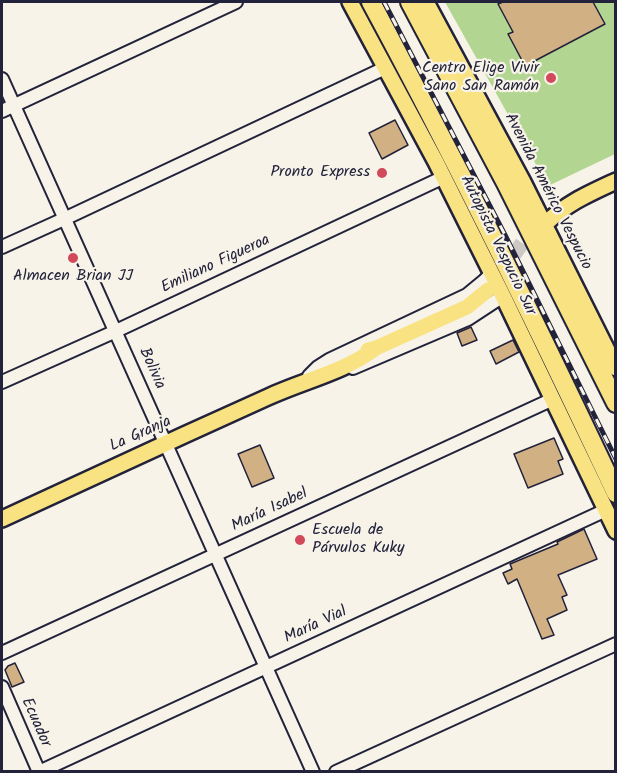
<!DOCTYPE html>
<meta charset="utf-8">
<style>
body{margin:0}
#map{position:relative;width:617px;height:773px;overflow:hidden;background:#f7f3e8;font-family:Kalam,sans-serif}
canvas{display:block}
.frame{position:absolute;inset:0;border:3px solid #22223b;pointer-events:none}
</style>
<div id="map">
<canvas width="617" height="773"></canvas>
<div class="frame"></div>
</div>
<script>
const c = document.querySelector('canvas').getContext('2d');
c.lineJoin = 'round';
function fill(path, color) {
  c.fillStyle = color;
  c.fill(path, 'evenodd');
}
function strokePath(path, color, width, dash) {
  c.strokeStyle = color;
  c.lineWidth = width;
  c.lineCap = dash ? 'butt' : 'round';
  c.setLineDash(dash || []);
  c.stroke(path);
}
function drawText(font, color, halo, rows, align = 'center') {
  c.font = font + ' Kalam,sans-serif';
  c.lineWidth = 4.5;
  c.setLineDash([]);
  c.textBaseline = 'middle';
  c.strokeStyle = halo;
  c.fillStyle = color;
  for (const [text, x, y, turn = 0] of rows) {
    c.save();
    c.translate(x, y);
    c.rotate((+turn || 0) * Math.PI / 180);
    c.textAlign = isNaN(turn) ? turn : align;
    if (halo) c.strokeText(text, 0, 0);
    c.fillText(text, 0, 0);
    c.restore();
  }
}
const green = new Path2D(`
 M445 2H615V154L548 186Z`);
const building = new Path2D(`
 M503 2H593L605 24 525 66 508 34 513 32 498 4Z
 M395 120 408 145 382 159 369 133Z
 M471 327 477 340 462 346 457 333Z
 M513 340 519 352 496 364 490 351Z
 M554 438 563 459 558 461 563 474 528 488 514 454Z
 M260 445 274 478 252 487 238 454Z
 M584 529 597 559 558 575 567 595 562 597 567 610 547 619 554 635 542 639 517 579 508 584 503 573 512 569 510 564 558 544 557 542Z
 M15 663 24 682 12 687 5 670 8 666Z`);
const majorTunnel = new Path2D(`
 M500 274 533 228 547 211`);
const minor = new Path2D(`
 M2 79 313 772
 M2 111 236 2
 M2 247 64 219 385 68
 M353 368 468 319 503 296
 M309 376 318 367 329 360 467 295 484 281 492 273
 M2 382 116 331 444 177
 M2 653 553 399
 M2 687 39 772
 M39 772 606 510
 M336 772 616 644`);
const major = new Path2D(`
 M350 2 436 162 503 296 616 531
 M426 2 523 182 616 368
 M545 224C567 203 588 194 616 181
 M368 350 376 348 467 307 488 290
 M2 519C90 478 179 437 268 397 305 380 344 372 376 348`);
const highway = new Path2D(`
 M371 2C458 163 538 327 616 493
 M410 2 506 183 616 403`);
const rail = new Path2D(`
 M384 2 505 235 616 459`);
const markers = [
 [551,78,6,"#d1495b"],
 [382,173,6,"#d1495b"],
 [73,258,6,"#d1495b"],
 [300,540,6,"#d1495b"]
];
const poiNames = [
 ["Centro Elige Vivir",539,69],
 ["Sano San Ramón",539,87],
 ["Pronto Express",370,173],
 ["Almacen Brian JJ",73,277,"center"],
 ["Escuela de",312,531,"left"],
 ["Párvulos Kuky",312,549,"left"]
];
const streetNames = [
 ["Avenida Américo Vespucio",547,192,63],
 ["Autopista Vespucio Sur",497,246,64],
 ["Emiliano Figueroa",216,265,-25],
 ["Bolivia",151,369,66],
 ["La Granja",141,435,-24],
 ["María Isabel",270,511,-25],
 ["María Vial",316,626,-25],
 ["Ecuador",35,723,66]
];
fill(green, '#b2d691');
fill(building, '#d1b184');
strokePath(building, '#22223b', 1.5);
strokePath(majorTunnel, '#ccc9c5', 15, [15, 8]);
strokePath(minor, '#22223b', 16);
strokePath(major, '#22223b', 20);
strokePath(highway, '#22223b', 22);
strokePath(minor, '#f7f3e8', 12);
strokePath(major, '#f8e281', 15);
strokePath(highway, '#f8e281', 18);
strokePath(rail, '#22223b', 5);
strokePath(rail, '#f7f3e8', 3, [9]);
for (const [x, y, r, color] of markers) {
  const dot = new Path2D();
  dot.arc(x, y, r, 0, 2 * Math.PI);
  c.fillStyle = color;
  c.fill(dot);
  strokePath(dot, '#f7f3e8', 2);
}
drawText('16px', '#22223b', '#f7f3e8', poiNames, 'right');
drawText('16px', '#22223b', '#f7f3e8', streetNames);
</script>
